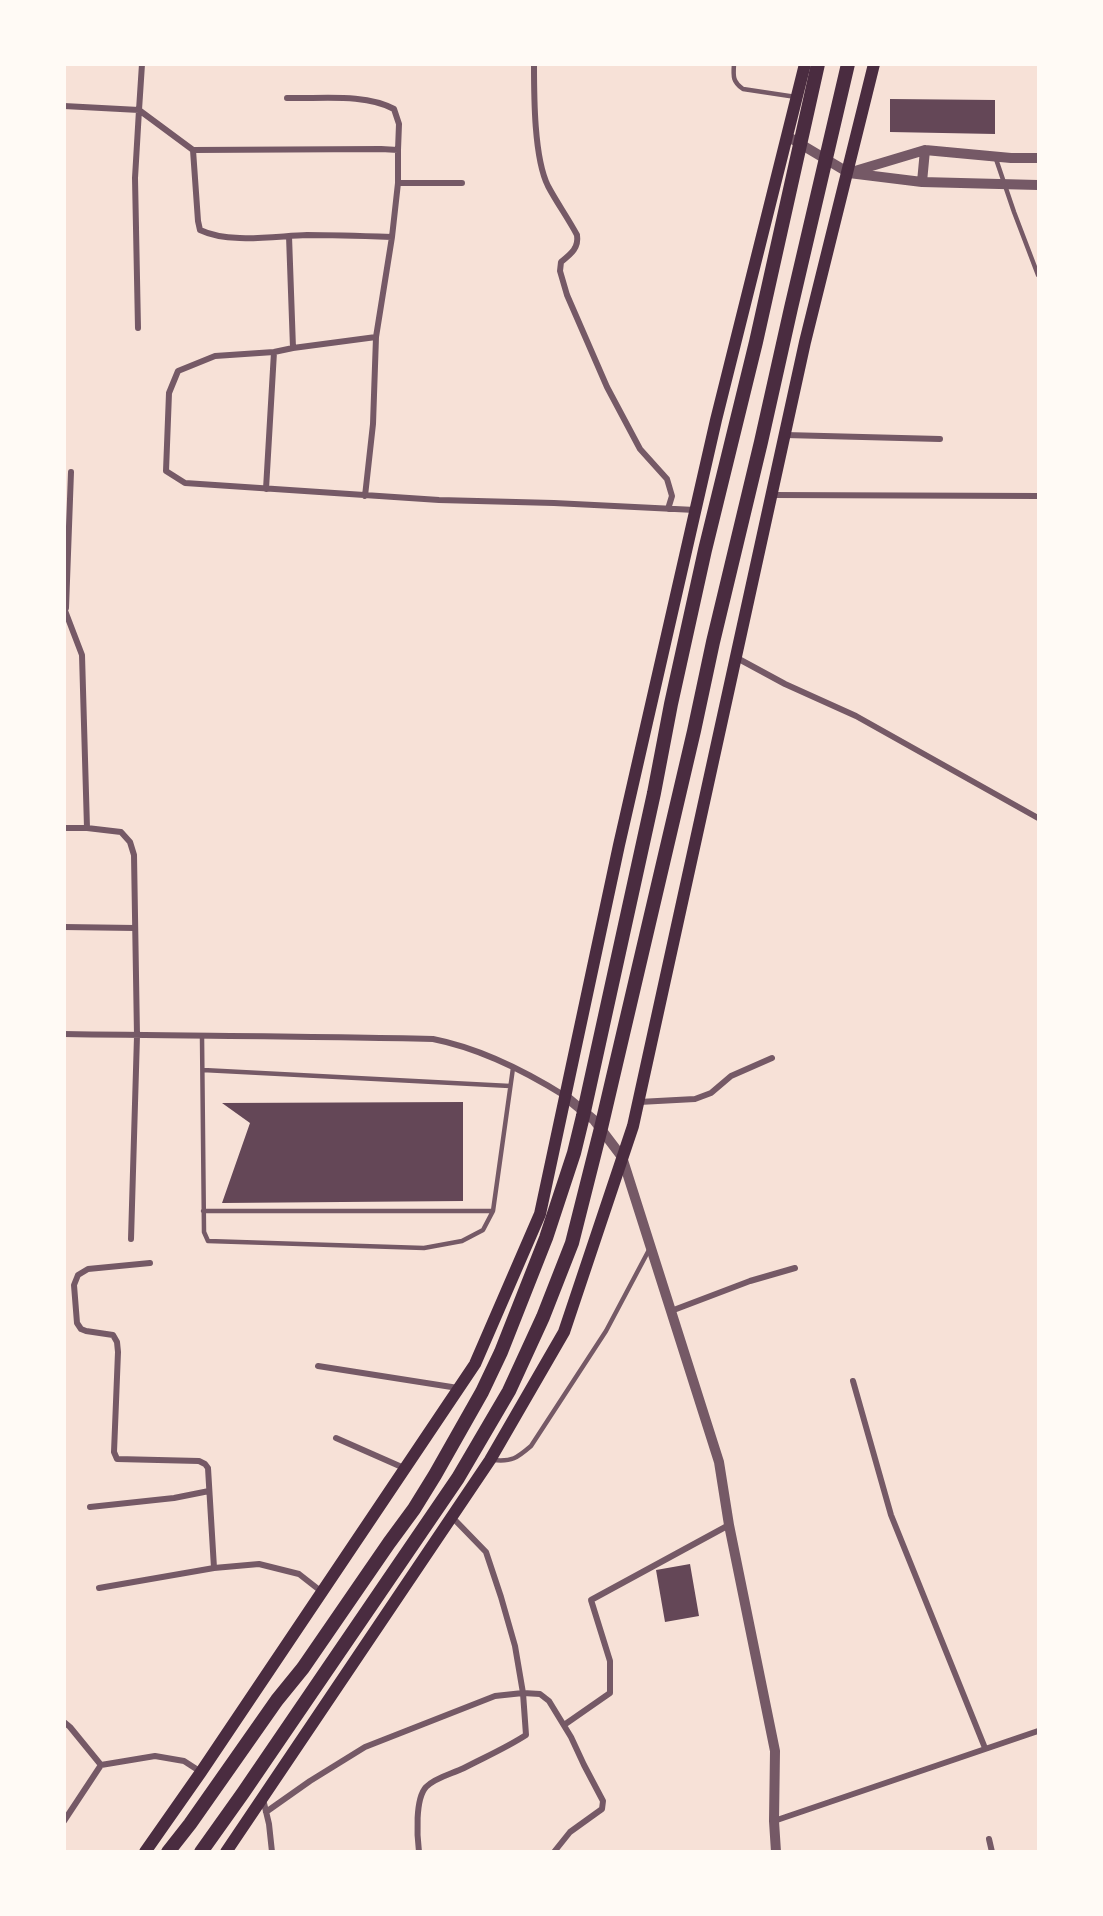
<!DOCTYPE html>
<style>
body{margin:0}
#map{position:relative;width:1103px;height:1916px;overflow:hidden;background:#f7e1d7;font-family:Karla,sans-serif}
canvas{display:block}
.frame{position:absolute;inset:0;border:66px solid #fffaf5;pointer-events:none}
</style>
<div id="map">
<canvas width="1103" height="1916"></canvas>
<div class="frame"></div>
</div>
<script>
const c = document.querySelector('canvas').getContext('2d');
c.lineJoin = 'round';
function fill(path, color) {
  c.fillStyle = color;
  c.fill(path, 'evenodd');
}
function strokePath(path, color, width, dash) {
  c.strokeStyle = color;
  c.lineWidth = width;
  c.lineCap = dash ? 'butt' : 'round';
  c.setLineDash(dash || []);
  c.stroke(path);
}
const building = new Path2D(`
 M890 99 995 100V134L890 132Z
 M463 1102V1201L222 1203 250 1123 222 1103Z
 M690 1564 699 1616 665 1622 656 1570Z`);
const service = new Path2D(`
 M734 64C733 77 733 82 743 89L796 97
 M996 159 1014 212 1038 275
 M202 1037 204 1232 208 1241 424 1248 462 1241 483 1230 493 1211
 M203 1070 510 1086
 M203 1211H493L513 1068
 M493 1460C512 1462 517 1458 531 1446L606 1331 650 1248`);
const minor = new Path2D(`
 M142 64 139 110 193 150 198 221 200 230C229 244 275 236 307 235 335 235 364 236 392 237L376 337 373 424 365 496
 M534 64C534 96 534 158 548 186 557 203 568 218 577 235 579 248 571 254 561 262L560 271 567 295 607 387 640 449 667 479 672 496 668 509
 M287 98C320 99 365 93 394 109L399 124 398 150
 M64 106 139 110 135 178 138 328
 M193 150 381 149 398 150V183L392 237
 M398 183H462
 M289 236 293 348
 M376 337 293 348 274 352 215 356 178 371 169 393 166 471 185 483 439 500 554 503 695 510
 M785 435 940 439
 M266 489 274 352
 M772 495 1038 496
 M64 608 82 655 87 828 121 832 130 842 134 855 137 1036 131 1239
 M66 608 71 472
 M737 658 785 684 856 716 1038 818
 M64 828H87
 M64 927 135 928
 M64 1034C187 1036 310 1036 433 1039 479 1048 525 1071 565 1096
 M639 1102 695 1099 711 1093 731 1076 772 1058
 M150 1263 88 1269 78 1275 74 1285 77 1323 81 1329 86 1331 113 1335 117 1342 118 1352 114 1452 117 1459 199 1461 205 1464 208 1468 214 1568
 M671 1311 750 1281 795 1268
 M318 1366 458 1388
 M853 1381 891 1515 985 1748
 M336 1438 404 1468
 M90 1507 174 1498 209 1491
 M99 1588 214 1568 259 1564 299 1574 322 1592
 M64 1722 70 1727 101 1765
 M564 1725 610 1693V1661L591 1600 729 1525
 M263 1799 269 1824 272 1852
 M266 1812 310 1781 365 1747 495 1696 523 1693 540 1694 549 1701 571 1737 584 1765 603 1801 602 1809 570 1832 554 1852
 M64 1821 101 1765 155 1756 184 1761 201 1772
 M774 1821 1038 1731
 M989 1839 992 1852
 M419 1852C417 1836 415 1799 426 1787 436 1777 452 1774 464 1768 485 1757 506 1748 526 1735L523 1693 515 1646 501 1597 486 1552 452 1517`);
const tertiary = new Path2D(`
 M787 136 849 173 922 182 1038 185
 M855 171 925 150 1011 158H1038
 M922 182 925 150
 M565 1096 594 1120 622 1157 719 1462 729 1525 775 1751 774 1821 776 1852`);
const secondary = new Path2D(`
 M145 1852 201 1772 475 1364 540 1214 619 845 716 420 805 64
 M226 1852 490 1460 564 1332 633 1126 805 342 874 64`);
const trunk = new Path2D(`
 M168 1852 190 1824 277 1700 303 1668 389 1543 414 1509 435 1475 482 1392 501 1352 546 1238 574 1153 583 1116 654 793 671 704 705 550 756 342 818 64
 M201 1852 243 1793 458 1478 509 1391 543 1317 572 1243 601 1128 694 731 713 642 761 442 791 308 848 64`);
fill(building, '#644757');
strokePath(service, '#755966', 4.5);
strokePath(minor, '#755966', 6);
strokePath(tertiary, '#755966', 10);
strokePath(secondary, '#4a2c40', 12);
strokePath(trunk, '#4a2c40', 14);
</script>
